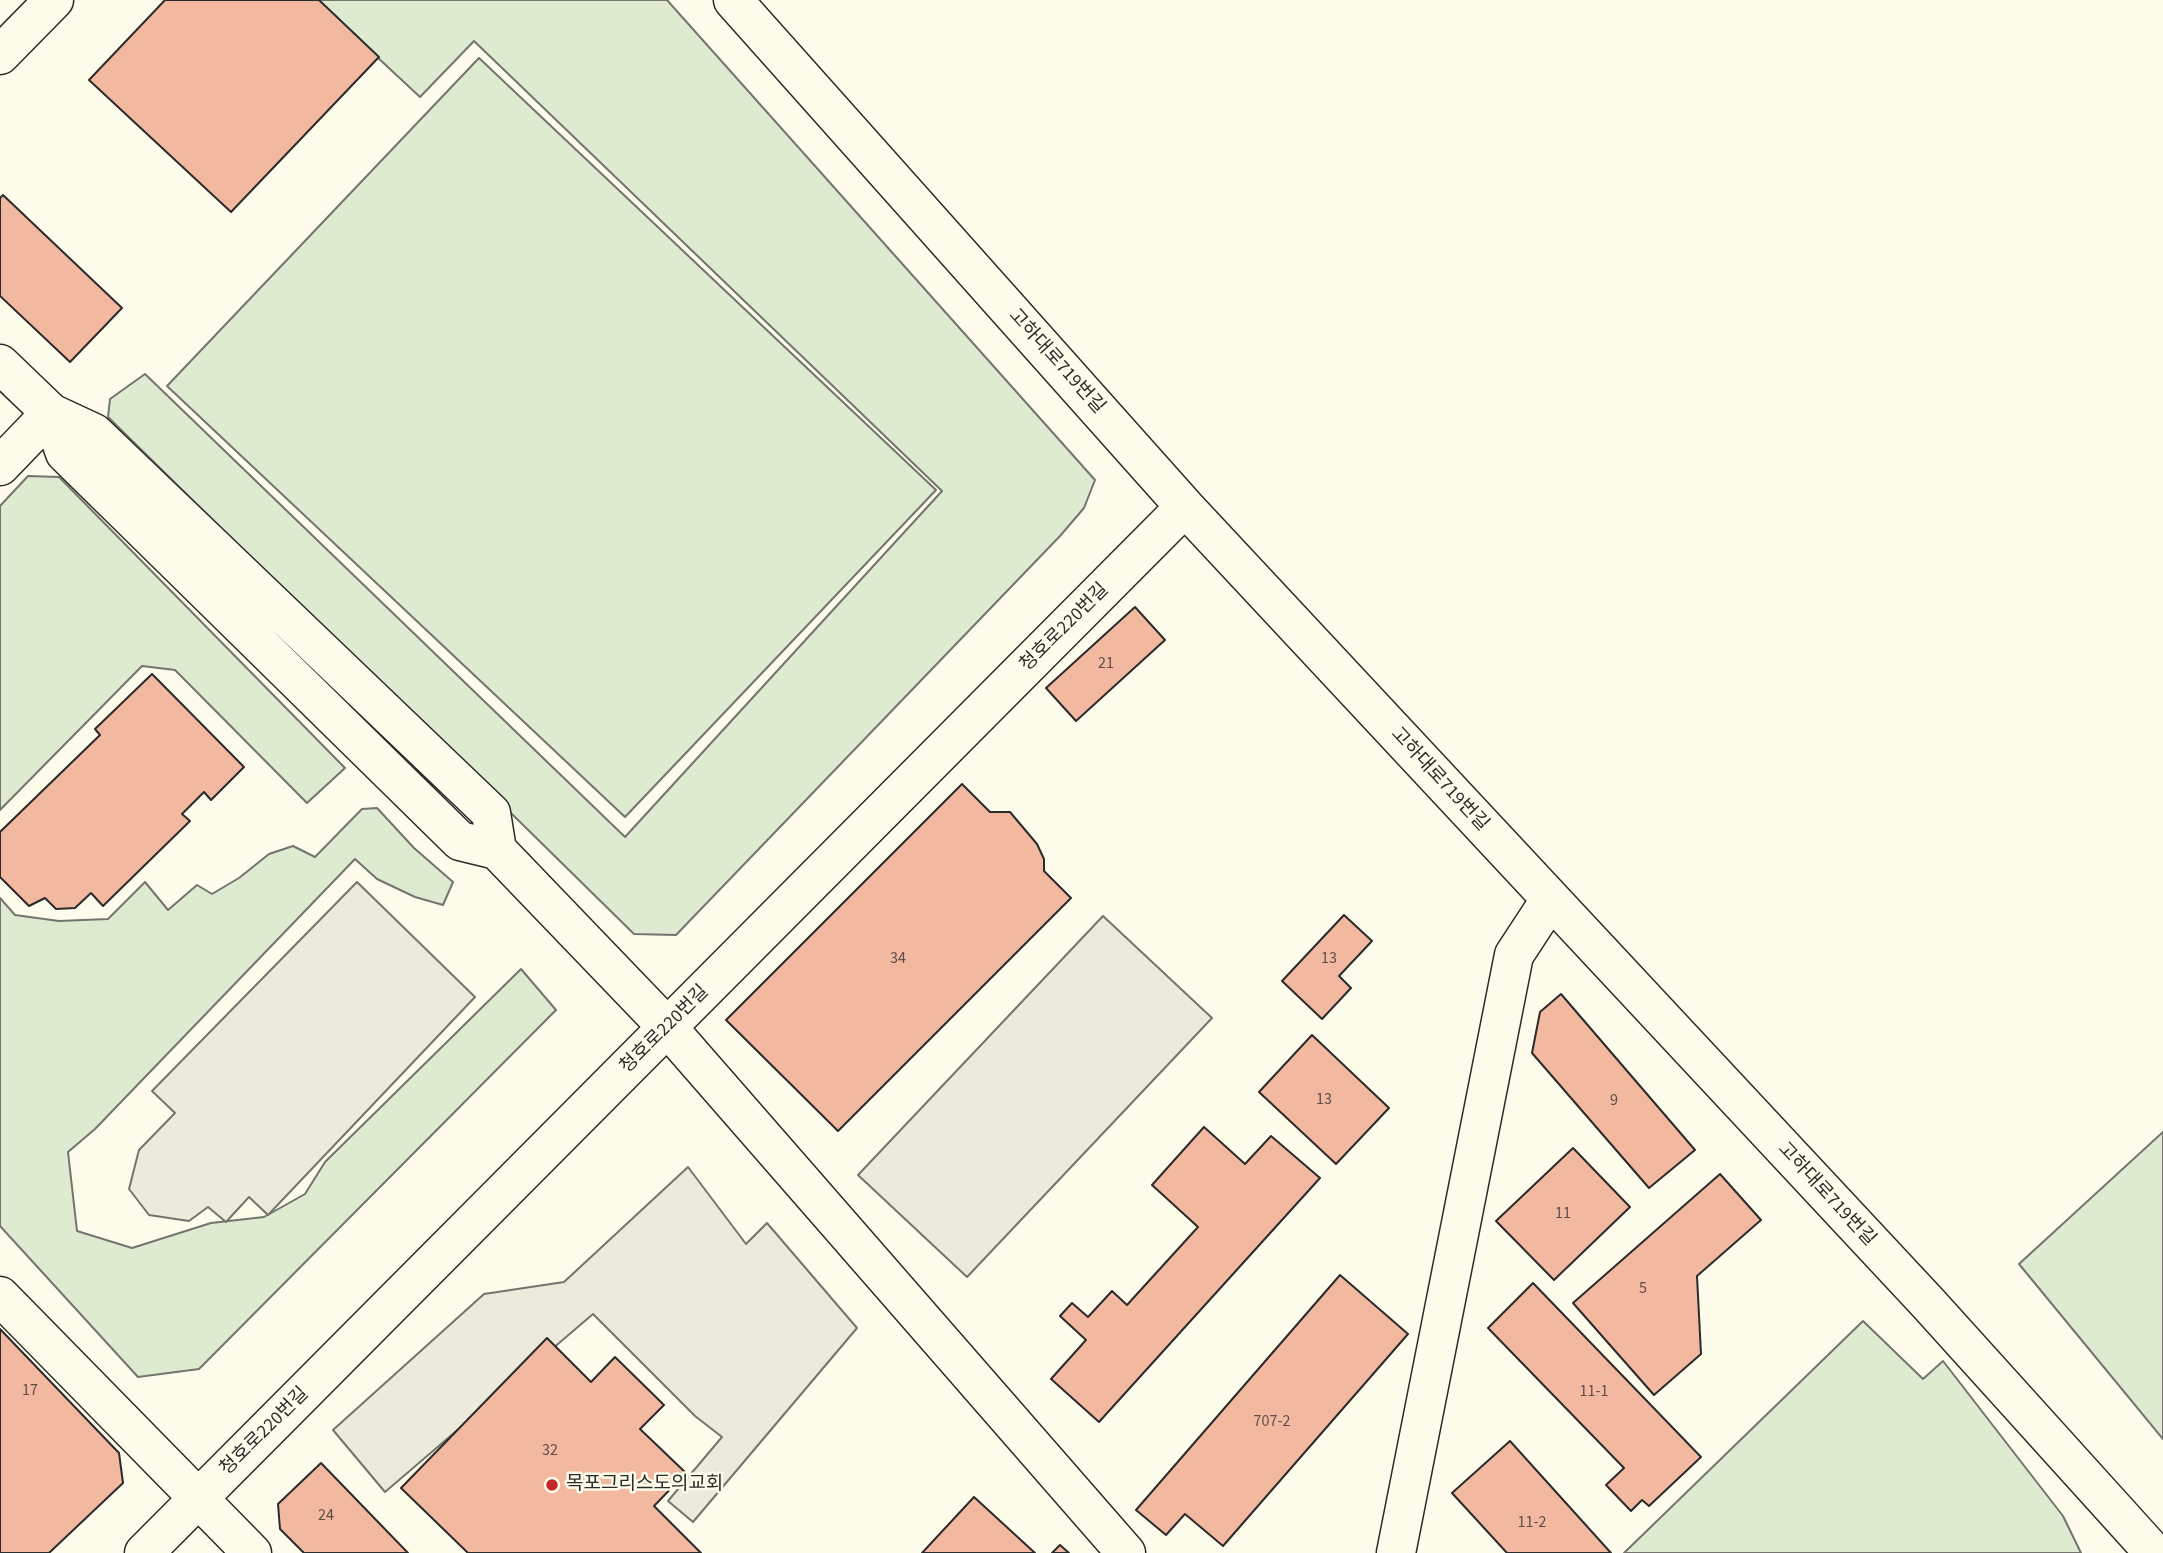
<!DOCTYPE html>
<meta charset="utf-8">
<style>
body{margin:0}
canvas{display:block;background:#fdfbea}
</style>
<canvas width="2163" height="1553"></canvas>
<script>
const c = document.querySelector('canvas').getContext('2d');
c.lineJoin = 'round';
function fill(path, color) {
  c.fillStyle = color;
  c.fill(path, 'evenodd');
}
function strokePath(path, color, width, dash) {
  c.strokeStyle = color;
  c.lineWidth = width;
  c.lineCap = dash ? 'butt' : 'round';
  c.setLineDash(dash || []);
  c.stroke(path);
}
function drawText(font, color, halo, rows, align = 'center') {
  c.font = font + ' "Source Sans 3","Noto Sans KR",sans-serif';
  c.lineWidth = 5;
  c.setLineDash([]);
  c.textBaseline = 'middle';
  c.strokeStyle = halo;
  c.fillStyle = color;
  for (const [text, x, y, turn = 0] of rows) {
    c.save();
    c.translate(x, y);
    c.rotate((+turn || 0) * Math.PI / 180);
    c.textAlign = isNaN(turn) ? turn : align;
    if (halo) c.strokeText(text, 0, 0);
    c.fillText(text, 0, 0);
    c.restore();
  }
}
const green = new Path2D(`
 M316 0H667L1095 480 1084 508 1060 536 676 935 634 934 108 417 110 399 145 374 625 837 942 491 474 41 420 97Z
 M479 58 936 490 625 817 167 386Z
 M28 476 59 477 345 768 307 803 175 670 142 666 0 810V506Z
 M377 808 414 848 453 882 443 905 415 897 377 879 355 859 95 1129 68 1152 77 1231 132 1248 211 1223 264 1217 305 1194 325 1162 521 969 556 1010 199 1369 138 1377 0 1226V898L15 915 59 921 108 919 145 882 168 910 197 885 212 894 239 878 269 854 293 846 315 857 362 809Z
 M2163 1132V1439L2019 1264Z
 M1863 1321 1923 1379 1943 1361 2063 1516 2081 1553H1624Z`);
const parking = new Path2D(`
 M357 882 475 997 268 1215 249 1197 226 1222 208 1207 189 1221 149 1215 129 1189 139 1150 175 1113 152 1091Z
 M1103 916 1212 1018 967 1277 858 1175Z
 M688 1167 746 1244 767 1223 857 1328 693 1522 668 1501 722 1437 695 1416 593 1314 385 1492 333 1430 484 1294 564 1282Z`);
const building = new Path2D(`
 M165 0H319L379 57 231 212 89 80Z
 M3 195 122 308 70 362 0 296V198Z
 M1135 607 1165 640 1076 721 1046 688Z
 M152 674 244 767 211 800 204 792 182 814 190 821 103 906 91 893 75 908 56 909 45 898 29 906 0 877V832L100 735 95 729Z
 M962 784 990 812H1010L1037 844 1044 859V871L1071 898 838 1131 726 1020Z
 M1344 915 1372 941 1339 976 1351 988 1322 1019 1282 981Z
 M1561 994 1695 1150 1649 1188 1532 1053 1540 1012Z
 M1312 1035 1389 1108 1336 1164 1259 1092Z
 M1204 1127 1245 1164 1271 1136 1320 1178 1099 1422 1051 1379 1086 1340 1060 1316 1072 1303 1088 1317 1112 1291 1127 1305 1198 1227 1152 1185Z
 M1573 1148 1630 1207 1554 1280 1496 1221Z
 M1720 1174 1761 1220 1697 1276 1701 1354 1654 1395 1573 1303Z
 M1340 1275 1408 1334 1223 1546 1185 1514 1166 1535 1136 1510Z
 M1533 1283 1701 1457 1649 1506 1642 1500 1631 1511 1606 1485 1624 1468 1488 1328Z
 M0 1329 119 1453 123 1483 49 1553H0Z
 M547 1338 591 1382 615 1357 664 1405 640 1429 686 1473 654 1506 701 1553H468L401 1488Z
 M1510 1441 1611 1553H1507L1452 1493Z
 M321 1463 408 1553H304L280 1529 278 1504Z
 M974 1497 1035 1553H922Z
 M1060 1545 1069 1553H1052Z`);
const minor = new Path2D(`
 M733 0 1185 507 1928 1303 2154 1553
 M0 55 54 0
 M0 364 51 413 0 466
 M497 850 460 841 65 453 51 413 94 433 491 813 497 850 668 1028 1126 1553
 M0 1296 252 1553
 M144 1553 1185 507
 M1396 1553 1514 955 1550 900`);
const markers = [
 [552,1485,7,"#c62828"]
];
const numberNames = [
 ["21",1106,664],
 ["34",898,959],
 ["13",1329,959],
 ["13",1324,1100],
 ["9",1614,1101],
 ["11",1563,1214],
 ["5",1643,1289],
 ["17",30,1391],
 ["11-1",1594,1392],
 ["707-2",1272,1422],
 ["32",550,1451],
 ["24",326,1516],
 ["11-2",1532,1523]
];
const streetNames = [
 ["고하대로719번길",1056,362,48],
 ["청호로220번길",1065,628,-45],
 ["고하대로719번길",1439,780,47],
 ["청호로220번길",665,1030,-45],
 ["고하대로719번길",1826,1195,47],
 ["청호로220번길",265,1432,-45]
];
const poiNames = [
 ["목포그리스도의교회",566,1485]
];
fill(green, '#deebd1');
strokePath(green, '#74746e', 2);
fill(parking, '#eceadb');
strokePath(parking, '#74746e', 2);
fill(building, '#f2b8a0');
strokePath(building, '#2b2b2b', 2);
strokePath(minor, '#2b2b2b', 41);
strokePath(minor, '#fdfbea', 38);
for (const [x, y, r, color] of markers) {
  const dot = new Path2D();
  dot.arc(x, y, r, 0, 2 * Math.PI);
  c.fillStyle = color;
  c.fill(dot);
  strokePath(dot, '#fdfbea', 2.5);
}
drawText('16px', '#5d4e48', null, numberNames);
drawText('19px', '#2b2b2b', '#fdfbea', streetNames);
drawText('19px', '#2b2b2b', '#fdfbea', poiNames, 'left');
</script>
